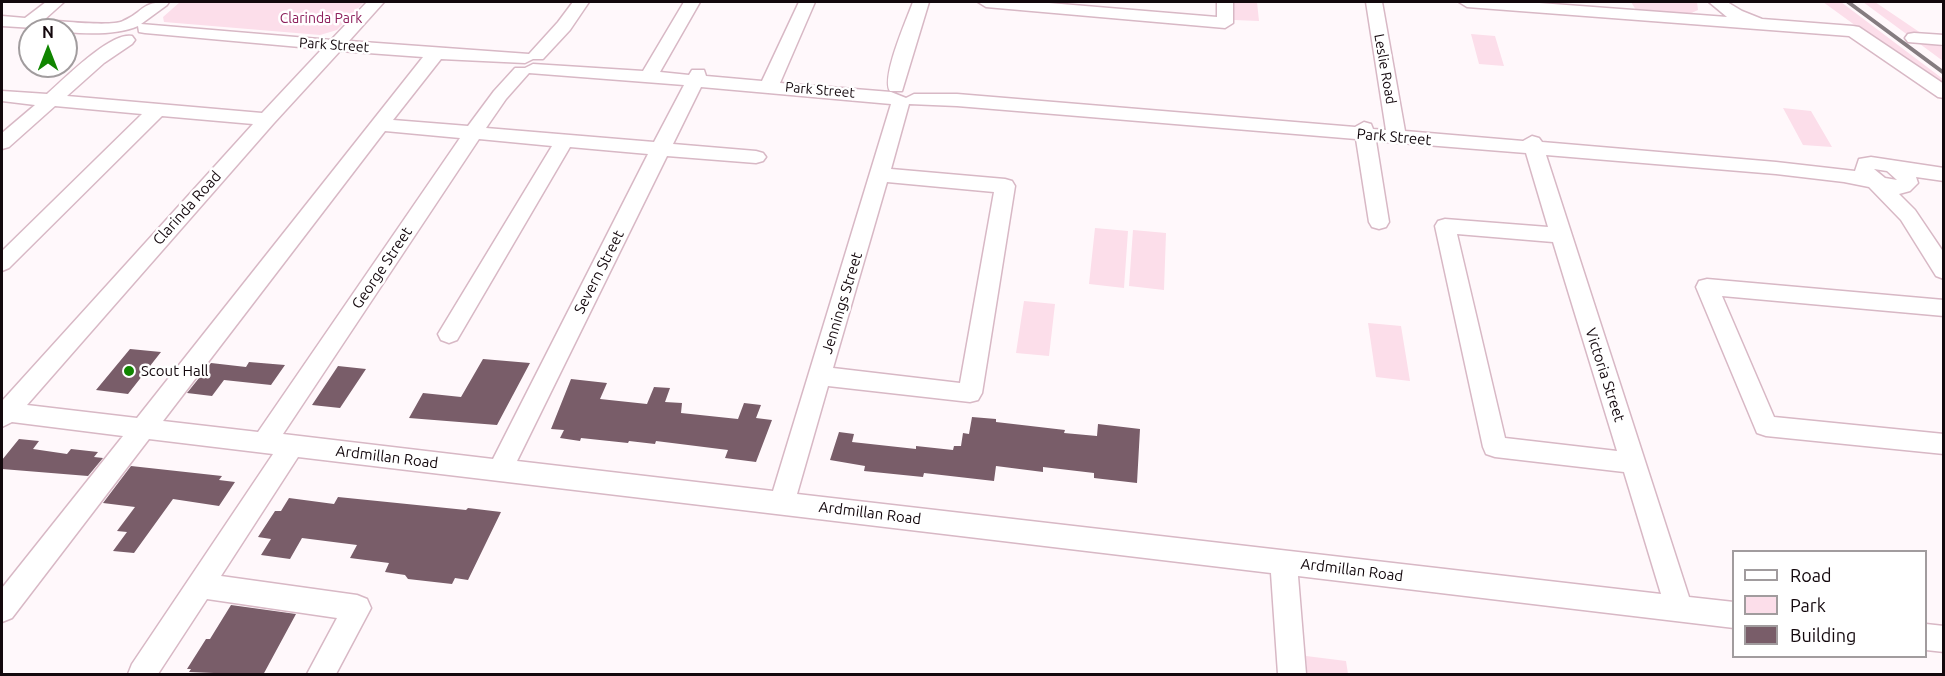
<!DOCTYPE html>
<style>
body{margin:0}
#map{position:relative;width:1945px;height:676px;overflow:hidden;background:#fff8fb;font-family:Ubuntu,sans-serif}
canvas{display:block}
.frame{position:absolute;inset:0;border:3px solid #13080d;pointer-events:none}
.legend{position:absolute;left:1732px;top:550px;width:195px;height:108px;box-sizing:border-box;background:#fff;border:2px solid #a19c9e;margin:0;padding:8px 10px;list-style:none;font-size:18px;color:#13080d}
.legend li{display:flex;align-items:center;gap:12px;height:30px}
.legend b{width:30px;border:2px solid #a19c9e}
.north{position:absolute;left:18px;top:18px;width:60px;height:60px;box-sizing:border-box;background:#fff;border:2px solid #a19c9e;border-radius:50%;rotate:0deg;font-size:16px;font-weight:700;line-height:24px;text-align:center;color:#13080d}
.north::after{content:'';display:block;margin:auto;width:21px;height:27px;background:#108500;clip-path:polygon(50% 0,100% 100%,50% 72%,0 100%)}
</style>
<div id="map">
<canvas width="1945" height="676"></canvas>
<div class="frame"></div>
<ul class="legend">
<li><b style="height:8px;background:#fff"></b>Road</li>
<li><b style="height:16px;background:#fcdeea"></b>Park</li>
<li><b style="height:16px;background:#795d69"></b>Building</li>
</ul>
<div class="north">N</div>
</div>
<script>
const c = document.querySelector('canvas').getContext('2d');
c.lineJoin = 'round';
function fill(path, color) {
  c.fillStyle = color;
  c.fill(path, 'evenodd');
}
function strokePath(path, color, width, dash) {
  c.strokeStyle = color;
  c.lineWidth = width;
  c.lineCap = dash ? 'butt' : 'round';
  c.setLineDash(dash || []);
  c.stroke(path);
}
function drawText(font, color, halo, rows, align = 'center') {
  c.font = font + ' Ubuntu,sans-serif';
  c.lineWidth = 5;
  c.setLineDash([]);
  c.textBaseline = 'middle';
  c.strokeStyle = halo;
  c.fillStyle = color;
  for (const [text, x, y, turn = 0] of rows) {
    c.save();
    c.translate(x, y);
    c.rotate((+turn || 0) * Math.PI / 180);
    c.textAlign = isNaN(turn) ? turn : align;
    if (halo) c.strokeText(text, 0, 0);
    c.fillText(text, 0, 0);
    c.restore();
  }
}
const green = new Path2D(`
 M180 2H364L337 30 320 35 164 22 163 17Z
 M1233 2H1257L1259 21 1234 20Z
 M1631 2H1697L1698 10 1687 15 1636 10Z
 M1823 2H1841L1943 79V89Z
 M1863 2H1875L1943 48V61Z
 M1471 34 1495 36 1504 66 1479 64Z
 M1783 108 1811 111 1832 147 1803 145Z
 M1095 228 1128 231 1124 288 1089 284Z
 M1133 230 1166 233 1164 290 1129 286Z
 M1024 301 1055 304 1049 356 1016 353Z
 M1368 323 1401 326 1410 381 1376 377Z
 M1306 656 1346 661 1348 674H1307Z`);
const building = new Path2D(`
 M130 349 161 352 128 394 96 390Z
 M483 359 530 363 497 425 409 418 423 393 461 397Z
 M249 362 285 365 271 385 224 380 212 396 187 393 211 363 246 367Z
 M338 366 366 369 340 408 312 405Z
 M571 379 607 383 600 399 647 404 654 387 670 388 665 402 682 403 681 413 738 419 744 403 761 405 756 418 772 420 756 462 725 458 728 450 656 441 655 444 629 441 628 443 581 438 580 441 560 438 564 430 551 429Z
 M972 417 996 419V422L1065 430 1064 433 1097 436 1098 424 1140 429 1137 483 1094 478V473L1043 467V472L996 466 994 481 924 473 923 477 864 471 865 466 830 460 839 432 854 434 852 442 916 449V446L953 450 954 446H961L963 433 969 434Z
 M19 439 39 441 33 449 67 454 71 449 98 452 94 457 103 458 88 476 2 469V460Z
 M131 466 222 476 219 480 235 482 219 506 173 499 134 553 113 551 127 532 117 531 135 507 103 503Z
 M338 497 466 510 468 508 501 512 468 580 455 578 452 584 408 579 405 575 385 572 389 563 350 558 357 545 302 538 290 559 261 555 271 539 258 537 275 511H281L289 498 334 504Z
 M231 605 296 614 263 675 189 672 191 669H187L206 639H210Z`);
const minor = new Path2D(`
 M46 2H64L44 20C60 21 111 27 123 21 146 11 139 2 169 2L167 5 141 24 331 40 367 2H384L349 41 529 54 558 22 573 2H589L570 30 543 59H533L525 63 441 59 393 120 468 126 494 91 515 68H525L533 64 643 71 684 2H700L660 72 689 75 692 70H704L706 76 762 81 799 2H815L780 83 891 92 906 98 914 94H957L1355 127 1364 122 1371 124 1373 129 1386 130 1366 2H1382L1405 131 1523 141 1532 136 1539 138 1542 142 1776 162 1855 171 1859 159 1871 157 1944 168V181L1916 177 1918 183 1910 191 1899 194 1915 210 1944 253V279L1936 276 1901 220 1869 187 1844 182 1776 174 1546 155 1689 597 1734 602V628L1298 576 1306 674H1278L1271 573 298 457 221 576 357 595 367 599 371 608 336 674H307L337 618 207 599 158 674H128L132 664 273 454 149 439 12 618 2 622V588L123 436 12 422 2 427V401L253 124 162 116 9 268 2 271V251L142 114 55 106 9 147 2 149V133L35 105 2 101V91L47 94C63 80 111 31 132 36L135 40 132 44 104 63 67 96 262 113 322 49 145 33 139 32 138 26C117 35 89 34 66 32V30L2 26V16L25 18ZM340 51 423 57 137 418 27 405 274 123ZM529 73 684 85 654 142 486 128 506 99ZM701 87 891 104 773 491 517 461 667 156 756 163 763 161 766 157 763 153 756 151 673 144ZM909 104 957 106 1356 139 1369 222 1372 227 1379 229 1386 227 1389 222 1376 141 1526 153 1548 227 1445 219 1438 221 1435 226 1483 447 1486 454 1495 457 1624 472 1661 594 797 494 828 386 970 402 978 400 982 393 1015 186 1012 181 1005 179 891 169ZM385 131 460 138 258 432 163 421ZM479 139 552 146 438 334 441 340 449 343 457 340 570 147 648 154 493 459 283 434ZM1874 169 1887 171 1897 180 1885 178ZM887 182 994 192 960 383 833 368ZM1457 234 1553 242 1617 451 1505 438Z
 M913 2H929L902 91H890C881 77 907 19 913 2Z
 M978 2H1037L1217 17V2H1233V23L1225 28 986 7Z
 M1459 2H1526L1727 17 1709 2H1727L1742 11 1762 19 1853 26 1859 27 1944 84V98L1938 97 1849 36 1467 7Z
 M1914 33 1944 35V45L1908 42 1905 38 1908 34Z
 M1707 279 1944 300V316L1722 296 1774 417 1944 434V454L1766 436 1757 433 1696 287 1699 281Z
 M1926 624 1944 626V652L1926 650Z`);
const rail = new Path2D(`
 M1848 2 1944 73`);
const markers = [
 [129,371,6,"#108500"]
];
const farParknames = [
 ["Clarinda Park",321,18]
];
const farStreetnames = [
 ["Park Street",334,45,4],
 ["Leslie Road",1385,69,80],
 ["Park Street",820,90,5]
];
const streetNames = [
 ["Park Street",1394,137,5],
 ["Clarinda Road",187,208,-48],
 ["George Street",382,268,-56],
 ["Severn Street",599,272,-63],
 ["Jennings Street",842,303,-73],
 ["Victoria Street",1605,375,72],
 ["Ardmillan Road",387,457,7],
 ["Ardmillan Road",870,513,7],
 ["Ardmillan Road",1352,570,7]
];
const poiNames = [
 ["Scout Hall",141,371]
];
fill(green, '#fcdeea');
fill(building, '#795d69');
strokePath(minor, '#d8b8c5', 3);
fill(minor, '#fff');
strokePath(rail, '#857c80', 4);
for (const [x, y, r, color] of markers) {
  const dot = new Path2D();
  dot.arc(x, y, r, 0, 2 * Math.PI);
  c.fillStyle = color;
  c.fill(dot);
  strokePath(dot, '#fff', 2);
}
drawText('14px', '#8d1f5c', '#fff', farParknames);
drawText('14px', '#13080d', '#fff', farStreetnames);
drawText('15px', '#13080d', '#fff', streetNames);
drawText('15px', '#13080d', '#fff', poiNames, 'left');
</script>
